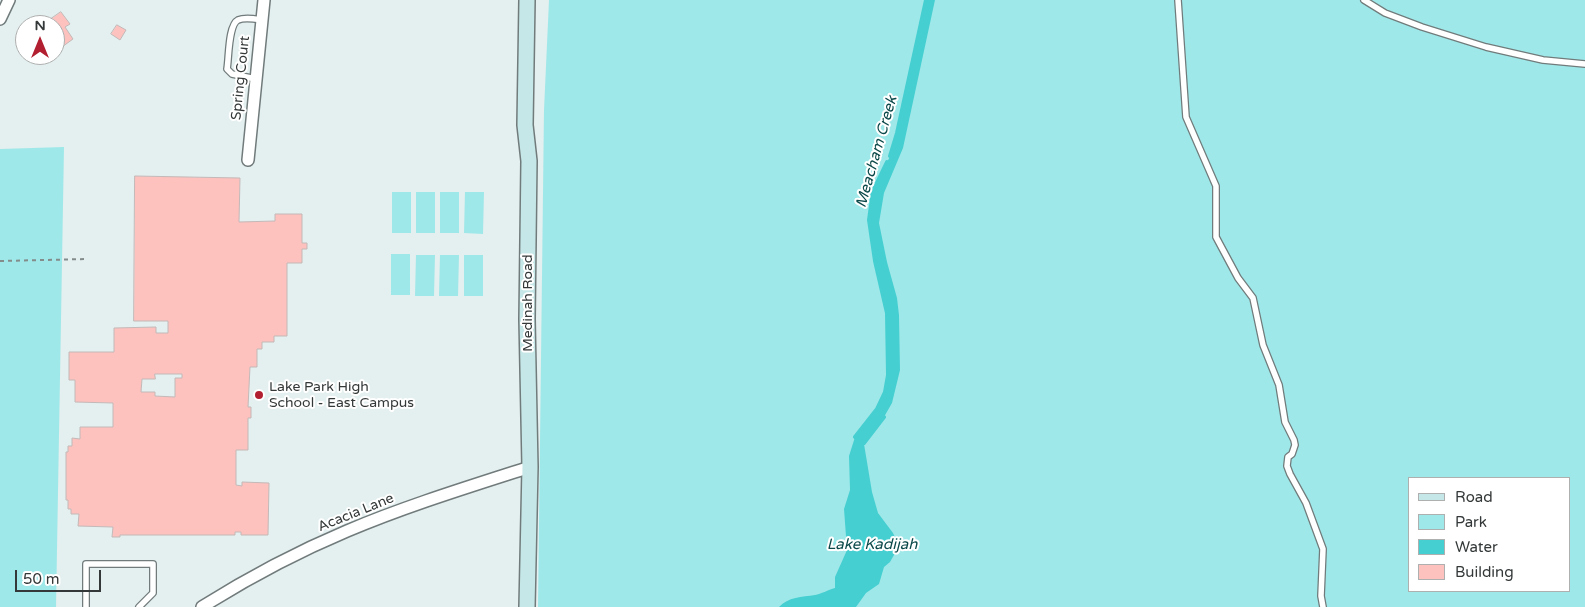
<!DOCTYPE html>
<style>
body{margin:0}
#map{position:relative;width:1585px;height:607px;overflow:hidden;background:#e4efef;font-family:"Varela Round",sans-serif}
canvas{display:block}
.legend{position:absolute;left:1408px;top:477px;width:162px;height:115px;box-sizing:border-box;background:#fff;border:1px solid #aeafaf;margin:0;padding:6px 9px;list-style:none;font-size:15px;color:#343838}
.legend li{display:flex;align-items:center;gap:10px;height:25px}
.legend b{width:25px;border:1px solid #aeafaf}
.north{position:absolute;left:15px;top:15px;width:50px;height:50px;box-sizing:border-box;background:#fff;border:1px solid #aeafaf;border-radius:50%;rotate:0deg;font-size:14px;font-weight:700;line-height:20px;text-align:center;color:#343838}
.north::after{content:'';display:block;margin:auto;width:18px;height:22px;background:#b21f30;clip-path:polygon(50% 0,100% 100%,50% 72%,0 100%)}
.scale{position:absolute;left:15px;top:570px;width:86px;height:22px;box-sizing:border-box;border:2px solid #343838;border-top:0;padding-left:6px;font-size:15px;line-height:18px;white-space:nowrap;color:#343838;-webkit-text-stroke:4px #fff;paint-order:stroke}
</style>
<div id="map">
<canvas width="1585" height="607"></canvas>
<ul class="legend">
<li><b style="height:6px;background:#c6e7e7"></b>Road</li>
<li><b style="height:14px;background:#9fe8e9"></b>Park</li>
<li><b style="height:14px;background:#46cfd1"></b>Water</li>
<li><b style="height:14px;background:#fdc1be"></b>Building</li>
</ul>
<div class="north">N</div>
<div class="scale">50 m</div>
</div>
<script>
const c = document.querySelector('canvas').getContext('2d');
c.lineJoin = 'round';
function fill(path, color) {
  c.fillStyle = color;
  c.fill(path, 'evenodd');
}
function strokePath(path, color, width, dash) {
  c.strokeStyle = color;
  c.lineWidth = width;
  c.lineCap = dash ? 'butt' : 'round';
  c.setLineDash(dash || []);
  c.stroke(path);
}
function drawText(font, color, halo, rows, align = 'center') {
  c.font = font + ' "Varela Round",sans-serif';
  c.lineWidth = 4;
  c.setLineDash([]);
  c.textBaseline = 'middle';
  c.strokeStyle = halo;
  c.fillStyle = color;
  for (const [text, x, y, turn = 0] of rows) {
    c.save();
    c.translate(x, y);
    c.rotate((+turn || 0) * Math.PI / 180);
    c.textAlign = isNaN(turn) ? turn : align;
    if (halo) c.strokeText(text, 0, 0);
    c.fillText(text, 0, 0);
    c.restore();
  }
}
const green = new Path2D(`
 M549 0H1585V607H538L544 110ZM1409 478H1569V591H1409Z
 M64 147 56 607H0V149Z
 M392 192H411V233H392Z
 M416 192H435V233H416Z
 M440 192H459V233H440Z
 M465 192H484L483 234 464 233Z
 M391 254H410V295H391Z
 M416 255H435L434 296H415Z
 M440 255H459L458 296H439Z
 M464 255H483V296H464Z`);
const water = new Path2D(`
 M926 0H935L903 148 884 193 879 223 887 262 897 298 899 315 900 370 892 403 884 417 864 444 872 492 878 513 893 533 899 546 890 562 884 567 879 584 866 593 856 607H779C788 597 802 597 815 595 821 594 828 590 835 588V577L847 550 844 509 850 490 849 456 855 437 877 409 885 392 888 375 887 313 871 240 870 207 873 191 882 171 891 155 897 133Z`);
const stream = new Path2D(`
 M890 156 897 133 926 0
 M855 437 877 409 885 392 888 375 887 313 875 261 869 220 873 191 887 162
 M861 441 864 443 884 417`);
const building = new Path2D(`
 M61 12 70 24 65 27 73 39 55 52V25H51L48 21Z
 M117 25 126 30 120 40 111 34Z
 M135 176 240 178 239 222 275 221V214H302V243H307V249H302V263H287V336H274V342H262V349H257V367H250L248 407H251V418H248V450H236V485L242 486V482L269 483 268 535H241V532H235V535H120V537H112L113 527 78 526 79 514H71V509H68V500H66V452H68V446H72V438L80 439V427H113V403L75 402V380H69V352H114V328L156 327V333H168V321H134ZM155 374H182V378H175V397L155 396V392H141L142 379H155Z`);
const path = new Path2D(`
 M0 261 88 259`);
const lane = new Path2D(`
 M1178 0 1186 117 1216 186V237L1238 278 1253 298 1263 345 1279 385 1285 422 1294 440 1295 445 1292 454 1288 457 1287 466 1290 474 1306 503 1323 549 1321 596 1323 607
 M1364 0 1385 13 1422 27 1486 47 1543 60 1585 64
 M256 79 232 74 227 69C229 59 228 25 238 20 245 17 255 19 262 20
 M86 607V564H153V593L139 607`);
const street = new Path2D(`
 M0 19 9 0
 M248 160 264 0
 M202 607C248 578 297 552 347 531 406 506 468 487 530 467`);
const secondary = new Path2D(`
 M527 0 525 125 529 161 527 319 530 467 527 607`);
const markers = [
 [259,395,5,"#b21f30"]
];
const streetNames = [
 ["Spring Court",241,78,-84],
 ["Medinah Road",528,303,-90],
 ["Acacia Lane",356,513,-22]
];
const poiNames = [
 ["Lake Park High",269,387],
 ["School - East Campus",269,403]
];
const waterNames = [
 ["Meacham Creek",877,152,-74],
 ["Lake Kadijah",872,545]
];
fill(green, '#9fe8e9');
fill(water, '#46cfd1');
strokePath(stream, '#46cfd1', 4);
fill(building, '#fdc1be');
strokePath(building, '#c3b9b8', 1);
strokePath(lane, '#717b7b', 8);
strokePath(street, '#717b7b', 14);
strokePath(secondary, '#717b7b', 18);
strokePath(path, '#848b8b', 2, [4, 4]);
strokePath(lane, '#fff', 5.5);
strokePath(street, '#fff', 11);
strokePath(secondary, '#c6e7e7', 15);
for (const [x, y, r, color] of markers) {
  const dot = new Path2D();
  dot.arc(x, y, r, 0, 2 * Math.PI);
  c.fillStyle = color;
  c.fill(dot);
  strokePath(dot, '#fff', 2);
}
drawText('14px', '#343838', '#fff', streetNames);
drawText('14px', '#343838', '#fff', poiNames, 'left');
drawText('italic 15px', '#0b4849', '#fff', waterNames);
</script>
